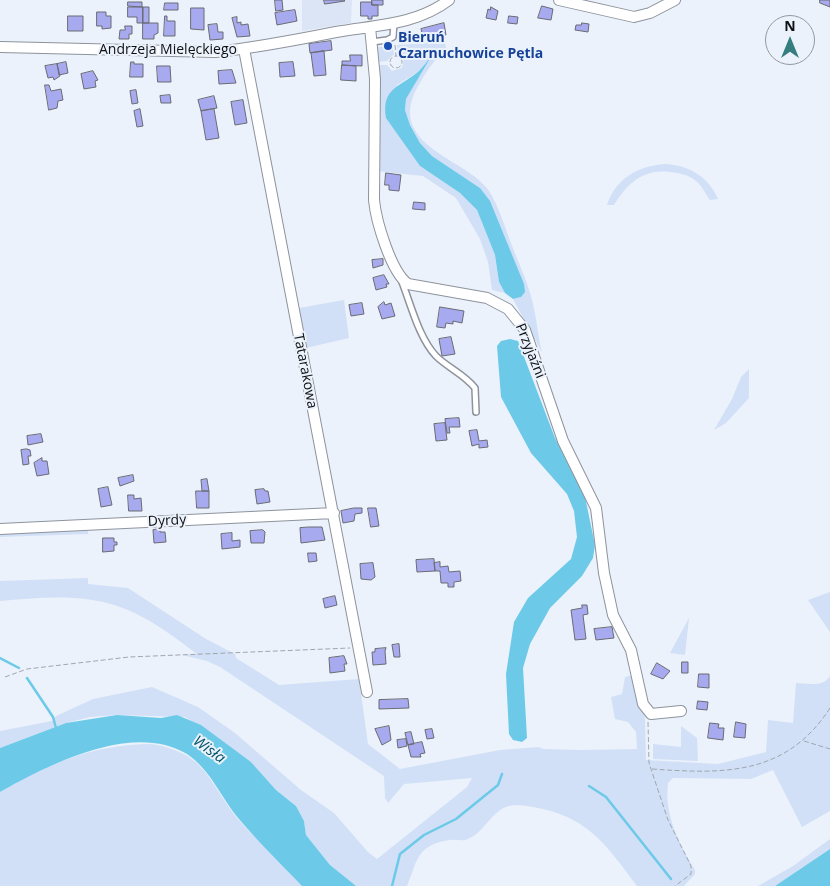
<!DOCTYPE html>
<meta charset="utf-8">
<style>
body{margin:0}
#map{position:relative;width:830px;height:886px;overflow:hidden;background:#ebf2fb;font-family:"Open Sans",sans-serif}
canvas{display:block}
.north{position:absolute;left:765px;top:15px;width:50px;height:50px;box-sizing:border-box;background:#ebf2fb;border:1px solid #93989e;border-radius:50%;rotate:0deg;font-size:14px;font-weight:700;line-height:20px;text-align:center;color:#0e1013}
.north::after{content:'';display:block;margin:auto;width:18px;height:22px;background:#357e80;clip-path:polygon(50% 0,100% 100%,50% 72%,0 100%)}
</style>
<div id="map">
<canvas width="830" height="886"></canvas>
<div class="north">N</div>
</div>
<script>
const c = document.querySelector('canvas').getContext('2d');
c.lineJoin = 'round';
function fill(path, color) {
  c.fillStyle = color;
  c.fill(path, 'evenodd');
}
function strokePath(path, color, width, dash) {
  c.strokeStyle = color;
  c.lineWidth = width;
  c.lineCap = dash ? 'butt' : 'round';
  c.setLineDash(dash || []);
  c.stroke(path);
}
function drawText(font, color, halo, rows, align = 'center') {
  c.font = font + ' "Open Sans",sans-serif';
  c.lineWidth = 4;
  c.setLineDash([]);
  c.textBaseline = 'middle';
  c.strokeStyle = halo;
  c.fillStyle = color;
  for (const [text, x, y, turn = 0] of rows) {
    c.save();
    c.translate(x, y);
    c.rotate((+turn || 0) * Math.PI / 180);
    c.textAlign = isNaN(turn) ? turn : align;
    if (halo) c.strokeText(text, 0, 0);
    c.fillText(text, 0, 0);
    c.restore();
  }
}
const built = new Path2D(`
 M302 0H352L351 23 302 31Z`);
const green = new Path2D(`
 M445 42 446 49C433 61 426 72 417 88 385 148 472 159 491 194 501 212 506 231 514 251 521 268 529 286 533 304 537 320 538 337 542 353L513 299 521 297 480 188 432 156 420 143 410 125 405 110 406 99 430 58 419 71 397 85 420 166 460 193 477 210 495 255 499 282 505 293 492 290 488 262 480 239 456 198 423 176 376 171 377 65H387L392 71 402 68 404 58 398 54 397 45Z
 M384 46 385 50 393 49 394 54 387 61 376 62 375 48Z
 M271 160 299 308 344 300 349 338 306 348 338 509H335L269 166Z
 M665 164C689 165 709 177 718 199L710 200C705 193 702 186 696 181 689 175 680 173 670 172 643 169 628 183 614 205H607C616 178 638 166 665 164Z
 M261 167 270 199 329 500 327 510Z
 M749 369V398L726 423 714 430 732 399 741 377Z
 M88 529V534L0 537V533Z
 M88 578V584L128 588 206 639 235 654 236 658 279 685 359 679 368 744 400 769 500 750 538 747 544 749 580 750 637 749 636 732 628 722 615 719 611 697 622 694 625 677 633 675 645 718 646 760 718 764 766 752 768 720 793 723 796 683C807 683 823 688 830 676V811L802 827 773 770 751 779 673 778 668 783C664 814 679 844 695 870V874L684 886H637C609 849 591 820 543 809 532 807 519 803 509 806 491 811 485 832 468 839 462 842 456 839 450 840 416 845 418 860 407 886H356L346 879 330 865 306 835 304 821 296 806 276 790 251 762 185 717 117 715 90 717 66 723 0 748V731L52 721 56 716 93 699 152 687 198 707 235 733 301 790 334 813 368 852 377 859 467 787 472 778 404 784 388 803 385 798 384 776 220 667 207 661 182 655 197 654C171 634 140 611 107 603 73 594 35 598 0 601V581Z
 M830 592V632L808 600Z
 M689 618 685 655 670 653Z
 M681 726 697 738 698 761 653 759V744L681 747Z
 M152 744C208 754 207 781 238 819 258 842 281 864 302 886H0V792C54 762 90 745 152 744Z
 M830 839V849L775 886H758L793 866Z`);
const water = new Path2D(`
 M432 55 406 99 405 110 410 125 420 143 432 156 480 188 490 201 524 284 525 292 521 297 513 299 505 293 499 282 495 255 477 210 460 193 420 166 386 118C381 87 401 87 419 71 424 66 428 60 432 55Z
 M510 339 518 341 555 438 585 497 595 545 593 558 582 576 550 608 530 644 523 668 527 738 522 742 513 740 509 734 506 674 514 622 528 598 571 559 577 537 574 511 567 494 531 453 501 397 497 346 501 341Z
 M117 715 161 718 177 715 201 725 251 762 276 790 296 806 304 821 306 835 330 865 356 886H302C281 864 259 843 239 819 221 798 211 770 187 754 133 721 48 765 0 792V748L66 723Z
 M830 849V886H775Z`);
const stream = new Path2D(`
 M0 658 19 668
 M27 678 53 717 56 728
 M589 786 606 797 671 879
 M392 886 400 854 424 835 456 819 498 785 502 774`);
const building = new Path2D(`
 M275 0H282L283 10 276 11Z
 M324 0H344L345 1 325 4Z
 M372 0H383V5H372Z
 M820 0H830V7L820 3Z
 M128 2H142V7L128 6Z
 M361 2H372V5H378V16H372V19H368V16H361Z
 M165 3H178V10H164Z
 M542 6 553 9 551 20 538 18Z
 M128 7H143V23H137V17H128Z
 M143 7H149V23H143Z
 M491 7 498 11 496 20 486 18 488 9 490 10Z
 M191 8H204V30L191 29Z
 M295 10 297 21 277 25 275 13Z
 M97 12H106V16H111V28L102 29V26H97Z
 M68 16H83V31H68Z
 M165 16H167V21H175V36H164Z
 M509 16 518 17 517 24 508 23Z
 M237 17V23L241 22V25L248 24 250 36 237 37 232 18Z
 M143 23H158V33L154 35V39H143Z
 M444 23 446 35 441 36 440 33 423 37 421 29Z
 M582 23 589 24 588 32 575 30 576 25H581Z
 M217 24 218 32H223V39L210 40 208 25Z
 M125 26H132V34H129V39H119L120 30H125Z
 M331 41 332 50 310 53 309 44Z
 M324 51 326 75 314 76 311 53Z
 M350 55H362V66L342 65V61H350Z
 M66 62 68 73 59 75 57 64Z
 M131 62H134V64H143V77H130Z
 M293 62 295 76 280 77 279 63Z
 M57 64 60 76 54 80 53 77 48 78 45 66Z
 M342 65 356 66V81L341 80Z
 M157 66H170L171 82H158Z
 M232 70 236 83 219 84 218 71Z
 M93 71 98 80 95 81 96 87 84 89 81 74Z
 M45 85H49L51 91 61 89 63 100 58 101 57 108 49 110Z
 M136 90 138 103 132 104 130 91Z
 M170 95 171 103H161L160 96Z
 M214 96 217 108 201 111 198 100Z
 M243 100 247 123 235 125 231 102Z
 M140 109 143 126 137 127 134 111Z
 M214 109 219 138 206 140 201 111Z
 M386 173 401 175 399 191 389 190V185H385Z
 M414 202 425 203V210L413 209Z
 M383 259V265L373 268 372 260Z
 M384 275 389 284H386L387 287 376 290 373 278Z
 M384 302 385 305 391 303 395 316 382 319 378 307Z
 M362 303 364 314 351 316 349 305Z
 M440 307 464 311 462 323 453 321V324L446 323 445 328 437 327Z
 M451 337 455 354 442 356 439 339Z
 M459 418 460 427H449L450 433H447L445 419Z
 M445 423 447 440 436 441 434 424Z
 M477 430 479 441 487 440 488 447 479 448V444L472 446 469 431Z
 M41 434 43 442 28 445 27 436Z
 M27 449 30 450 31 456H28L29 464 23 465 21 450Z
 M42 458V461H47L49 474 37 476 34 463Z
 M133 475 134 481 120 486 118 478Z
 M207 479 209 491H202L201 480Z
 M108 487 112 505 101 507 98 489Z
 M264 489 265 491H268L270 502 257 504 255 490Z
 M196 491H209V508H197Z
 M128 495H134V499L141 498 142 511H129Z
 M354 508H362V513L355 514 354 521 343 523 341 511Z
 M368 508H376L379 526 371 527Z
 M309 527H322L325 540 301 543 300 528Z
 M160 529V532H165L166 542 154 543 153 530Z
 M263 530 265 532 264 543H251L250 531Z
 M232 533V541L240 540V547L222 549 221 534Z
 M103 538H114V542H117V545H114V551L103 552Z
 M308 553H316L317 561 309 562Z
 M434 559 435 571 417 572 416 560Z
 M440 562V567L448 566 449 572 460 571 461 581 454 582V587H448V583H441L440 571H435L434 563Z
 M373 563 375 577 371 580 361 579 360 564Z
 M335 596 337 605 325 608 323 599Z
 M582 605H587L588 614 583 615 586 639 575 640 571 610 582 608Z
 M612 627 614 638 596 640 594 629Z
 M399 644 400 657H394L392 645Z
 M386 648 385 651 386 664 373 665 372 652H375V649Z
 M344 656 347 664H344L345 671 330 673 329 658Z
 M682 662H688V673H682Z
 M657 663 670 671 663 679 651 674Z
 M699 674H709V688L698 687Z
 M408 699 409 708 379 709V700Z
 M698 701 708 702 707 710 697 709Z
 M736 722 746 724 745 738 734 737Z
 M710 723 719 724 718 728H724L723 740 708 738Z
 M389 726 391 740 382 745 375 729Z
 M432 729 434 738 427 739 425 730Z
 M411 732 414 744 408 745 405 733Z
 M406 739 407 746 398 748 397 740Z
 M422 742 425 753 420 754 421 757H411L408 745Z`);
const path = new Path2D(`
 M395 45 396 56
 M390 62a6 6 0 1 1 12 0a6 6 0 1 1-12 0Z
 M5 677 27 669 129 657 350 648
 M648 722 649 763 668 820 691 866V874L675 886
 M804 741 830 749
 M652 769C724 774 786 776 830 708`);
const lane = new Path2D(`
 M372 42 387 40 393 37 394 23
 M402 282C411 305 419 338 436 356 448 368 464 374 475 388L476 412`);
const street = new Path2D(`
 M559 0 634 17 650 13 675 0
 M370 27 375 79 374 200C376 221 391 272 408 284L487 298 508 309 525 330 563 441 596 508 604 573 613 615 631 650 643 704 651 714 681 711
 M0 47 215 52C256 48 296 40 336 32 376 25 416 25 449 0
 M244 49 367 692
 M0 529 334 513`);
const markers = [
 [388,46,5,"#1a4fb4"]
];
const transitNames = [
 ["Bieruń",398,38],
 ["Czarnuchowice Pętla",398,54]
];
const streetNames = [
 ["Andrzeja Mielęckiego",168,50],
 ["Przyjaźni",530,351,68],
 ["Tatarakowa",305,371,79],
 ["Dyrdy",167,521,-3]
];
const waterNames = [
 ["Wisła",209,750,36]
];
fill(built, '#dbe5f5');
fill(green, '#d1e0f7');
fill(water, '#6ccae8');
strokePath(stream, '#6ccae8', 2.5);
fill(building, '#a7aaef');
strokePath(building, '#6a6b74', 1);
strokePath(lane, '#8e939c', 8);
strokePath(street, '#8e939c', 12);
strokePath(path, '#a1a6ad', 1, [5, 2.5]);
strokePath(lane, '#fff', 5);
strokePath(street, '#fff', 10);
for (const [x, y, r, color] of markers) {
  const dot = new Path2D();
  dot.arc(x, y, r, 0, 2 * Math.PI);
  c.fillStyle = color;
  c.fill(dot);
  strokePath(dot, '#ebf2fb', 2);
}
drawText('bold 14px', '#164399', '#ebf2fb', transitNames, 'left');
drawText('14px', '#0e1013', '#ebf2fb', streetNames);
drawText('italic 15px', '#005469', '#ebf2fb', waterNames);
</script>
